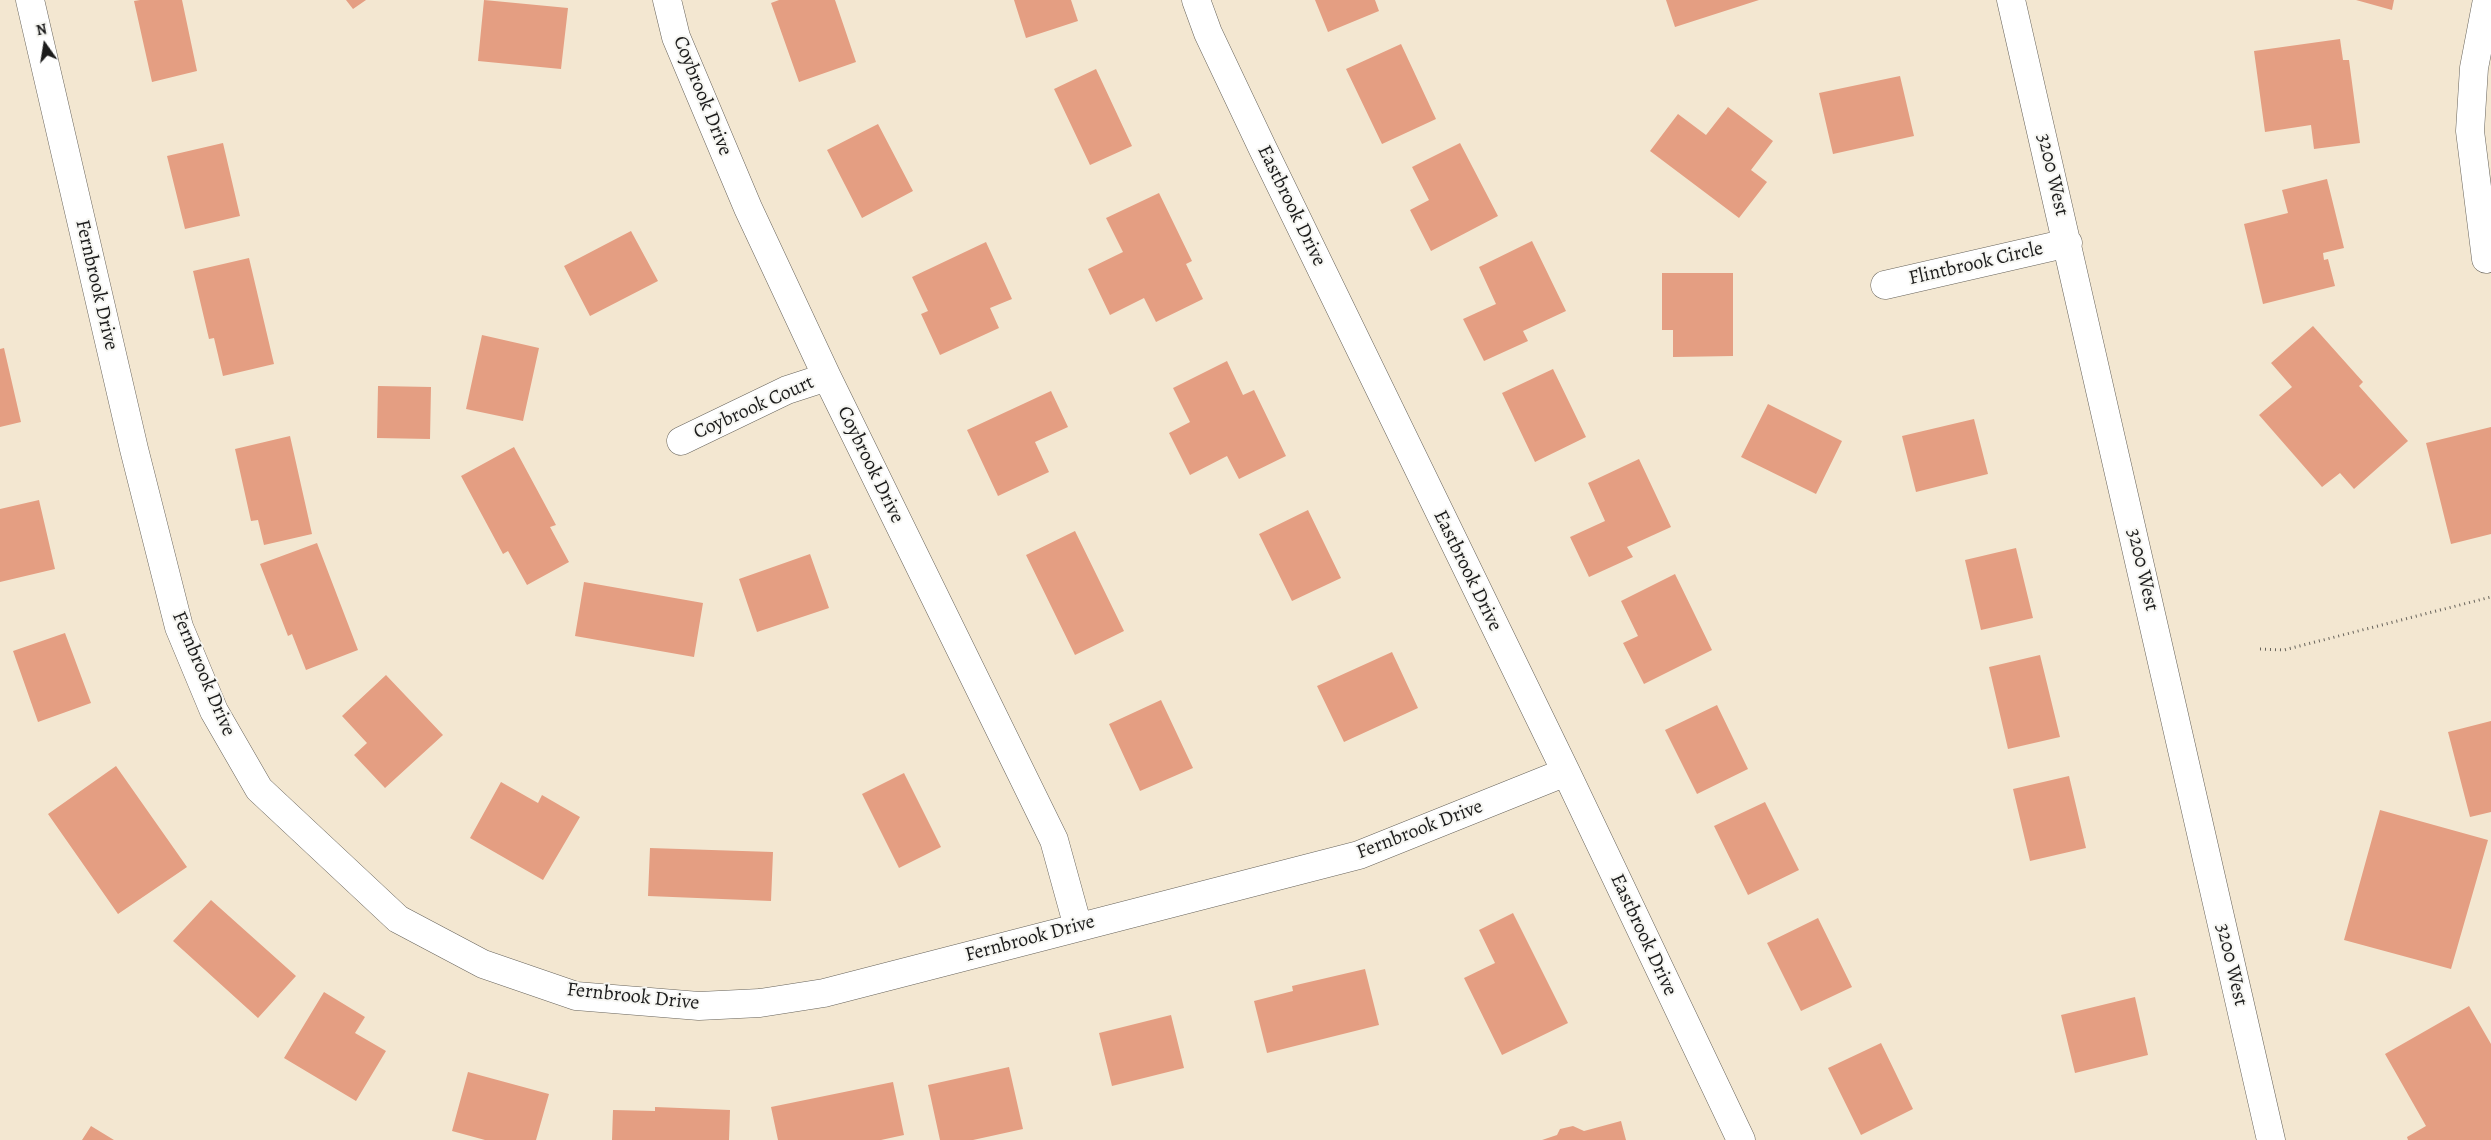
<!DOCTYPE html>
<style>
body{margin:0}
#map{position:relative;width:2491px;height:1140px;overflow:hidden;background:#f3e7d1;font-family:Alegreya,serif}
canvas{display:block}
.north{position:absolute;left:20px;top:20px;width:50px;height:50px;-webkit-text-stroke:4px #f6f6f2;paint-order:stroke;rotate:347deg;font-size:14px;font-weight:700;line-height:20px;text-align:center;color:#1c1c1c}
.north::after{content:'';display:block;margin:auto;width:18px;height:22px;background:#1c1c1c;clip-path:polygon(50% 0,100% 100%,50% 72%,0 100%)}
</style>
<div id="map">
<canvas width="2491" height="1140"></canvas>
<div class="north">N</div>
</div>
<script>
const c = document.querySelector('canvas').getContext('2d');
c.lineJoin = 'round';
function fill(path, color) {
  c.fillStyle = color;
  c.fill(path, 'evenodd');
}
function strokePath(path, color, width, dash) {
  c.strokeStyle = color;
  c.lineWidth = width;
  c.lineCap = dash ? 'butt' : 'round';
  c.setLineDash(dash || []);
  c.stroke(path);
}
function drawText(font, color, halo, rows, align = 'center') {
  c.font = font + ' Alegreya,serif';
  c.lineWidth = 4;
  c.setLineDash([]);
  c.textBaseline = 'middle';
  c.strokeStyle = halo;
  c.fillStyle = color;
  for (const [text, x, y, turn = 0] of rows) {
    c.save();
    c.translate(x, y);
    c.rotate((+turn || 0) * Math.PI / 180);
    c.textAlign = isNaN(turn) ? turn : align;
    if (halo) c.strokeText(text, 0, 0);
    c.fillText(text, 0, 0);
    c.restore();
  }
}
const building = new Path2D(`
 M140 0H182L197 71 152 82 134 1Z
 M346 0H366L353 9Z
 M484 0 568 8 561 69 478 61Z
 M779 0H835L856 62 799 82 771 3Z
 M1014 0H1071L1078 21 1026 38Z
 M1315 0H1375L1379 11 1328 32Z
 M1666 0H1759L1675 27Z
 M2356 0H2394L2392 10Z
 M2340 39 2343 60H2349L2360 143 2314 149 2311 125 2265 132 2254 51Z
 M1401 44 1436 119 1382 144 1346 69Z
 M1096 69 1132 146 1090 165 1054 89Z
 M1900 76 1914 136 1833 154 1819 93Z
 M1728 107 1773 141 1751 170 1767 182 1739 218 1650 151 1678 114 1706 135Z
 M878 124 913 191 862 218 827 150Z
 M223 143 240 216 185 229 167 156Z
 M1460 143 1498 216 1431 251 1410 210 1429 200 1412 167Z
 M2327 179 2344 248 2323 253 2324 260 2328 259 2335 286 2263 304 2244 224 2288 213 2282 190Z
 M1159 193 1192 261 1186 264 1203 299 1156 322 1144 298 1110 315 1088 269 1123 252 1106 218Z
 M631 231 658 281 590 316 564 266Z
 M1532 241 1566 311 1523 331 1528 341 1484 361 1463 319 1496 304 1479 267Z
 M986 242 1012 299 990 308 999 328 940 355 921 314 928 311 912 277Z
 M249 258 274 364 223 376 214 338 209 339 193 271Z
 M1662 273H1733V356L1673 357V330H1662Z
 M2313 326 2363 382 2359 386 2408 441 2354 489 2340 473 2322 487 2259 415 2292 387 2271 363Z
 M482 335 539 348 523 421 466 409Z
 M4 348 21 422 0 427V349Z
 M1227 361 1243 395 1254 390 1286 456 1239 479 1227 456 1190 475 1169 433 1190 422 1173 388Z
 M1553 369 1586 437 1535 462 1502 393Z
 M378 386 431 387 430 439 377 438Z
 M1051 391 1068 427 1035 442 1049 472 998 496 967 430Z
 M1768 404 1842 441 1816 494 1741 457Z
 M1974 419 1988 474 1916 492 1902 436Z
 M2491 427V534L2451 544 2426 443Z
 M290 436 312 534 264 545 258 520 251 521 235 449Z
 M514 447 556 525 550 527 569 562 527 585 508 551 503 554 461 476Z
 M1639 459 1671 527 1627 547 1633 557 1589 577 1570 537 1605 521 1588 483Z
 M39 500 55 569 0 582V509Z
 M1308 510 1341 578 1292 601 1259 534Z
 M1075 531 1124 631 1075 655 1026 555Z
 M317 543 358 650 306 670 292 634 288 636 260 564Z
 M2016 548 2033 618 1981 630 1965 560Z
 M810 554 829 608 757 632 739 579Z
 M1675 574 1712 650 1644 684 1623 643 1638 636 1621 601Z
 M584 582 703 603 694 657 575 636Z
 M65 633 91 703 38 722 13 651Z
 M1392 652 1418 708 1344 742 1317 686Z
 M2040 655 2060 737 2008 749 1989 667Z
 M386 675 443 735 385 788 354 755 367 743 342 716Z
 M1161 700 1193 768 1140 791 1109 724Z
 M1717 705 1748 769 1697 794 1665 730Z
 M2491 721V812L2470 817 2448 732Z
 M116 766 187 867 118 914 48 814Z
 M904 773 941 847 899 868 862 794Z
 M2069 776 2086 848 2030 861 2013 789Z
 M501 782 538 803 542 795 580 817 543 880 470 838Z
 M1765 802 1799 870 1748 895 1714 826Z
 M2380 810 2488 840 2451 969 2344 940Z
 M650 848 773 852 771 901 648 896Z
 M211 900 296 976 258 1018 173 941Z
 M1513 913 1568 1023 1502 1055 1464 978 1495 963 1479 930Z
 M1818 918 1852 987 1801 1011 1767 943Z
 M1365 969 1379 1025 1267 1053 1254 1001 1293 991 1292 986Z
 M324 992 365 1017 355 1033 386 1051 356 1101 284 1058Z
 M2135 997 2148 1055 2075 1073 2061 1015Z
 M2469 1006 2491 1044V1140H2408L2407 1137 2426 1126 2385 1054Z
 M1171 1015 1184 1068 1112 1086 1099 1033Z
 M1881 1043 1913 1109 1861 1135 1828 1068Z
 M1009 1067 1023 1129 973 1140H940L928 1085Z
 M468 1072 549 1094 536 1140H485L452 1131Z
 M893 1082 904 1135 881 1140H778L771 1107Z
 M655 1107 730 1110 729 1140H612L613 1110 655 1111Z
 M1621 1121 1626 1140H1542L1557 1135 1560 1129 1573 1126 1584 1131Z
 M91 1126 114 1140H82Z`);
const path = new Path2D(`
 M2260 649 2284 650 2491 597`);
const minor = new Path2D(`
 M30 0 134 449 179 627 214 711 259 789 398 919 483 964 576 996 699 1006 760 1003 824 993 1359 855 1566 772
 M667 0 676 37 748 208 827 377 1054 840 1078 927
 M1196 0 1208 33 1262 147 1566 772 1741 1140
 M2011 0 2271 1140
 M2486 259 2470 131 2474 68 2487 0
 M1885 285 2068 243
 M681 441 787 390 827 377`);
const streetNames = [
 ["Coybrook Drive",702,96,68],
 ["3200 West",2052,175,77],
 ["Eastbrook Drive",1291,206,64],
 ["Flintbrook Circle",1976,264,-13],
 ["Fernbrook Drive",96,285,77],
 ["Coybrook Court",754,408,-24],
 ["Coybrook Drive",870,465,64],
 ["3200 West",2142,570,77],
 ["Eastbrook Drive",1467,571,64],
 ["Fernbrook Drive",203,674,67],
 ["Fernbrook Drive",1420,830,-21],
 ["Eastbrook Drive",1643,935,65],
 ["Fernbrook Drive",1030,939,-15],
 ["3200 West",2231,965,77],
 ["Fernbrook Drive",633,997,6]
];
fill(building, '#e49e82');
strokePath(minor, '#67635b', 29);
strokePath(path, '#67635b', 3, [1, 4]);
strokePath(minor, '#fff', 28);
drawText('20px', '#1c1c1c', '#f6f6f2', streetNames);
</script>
